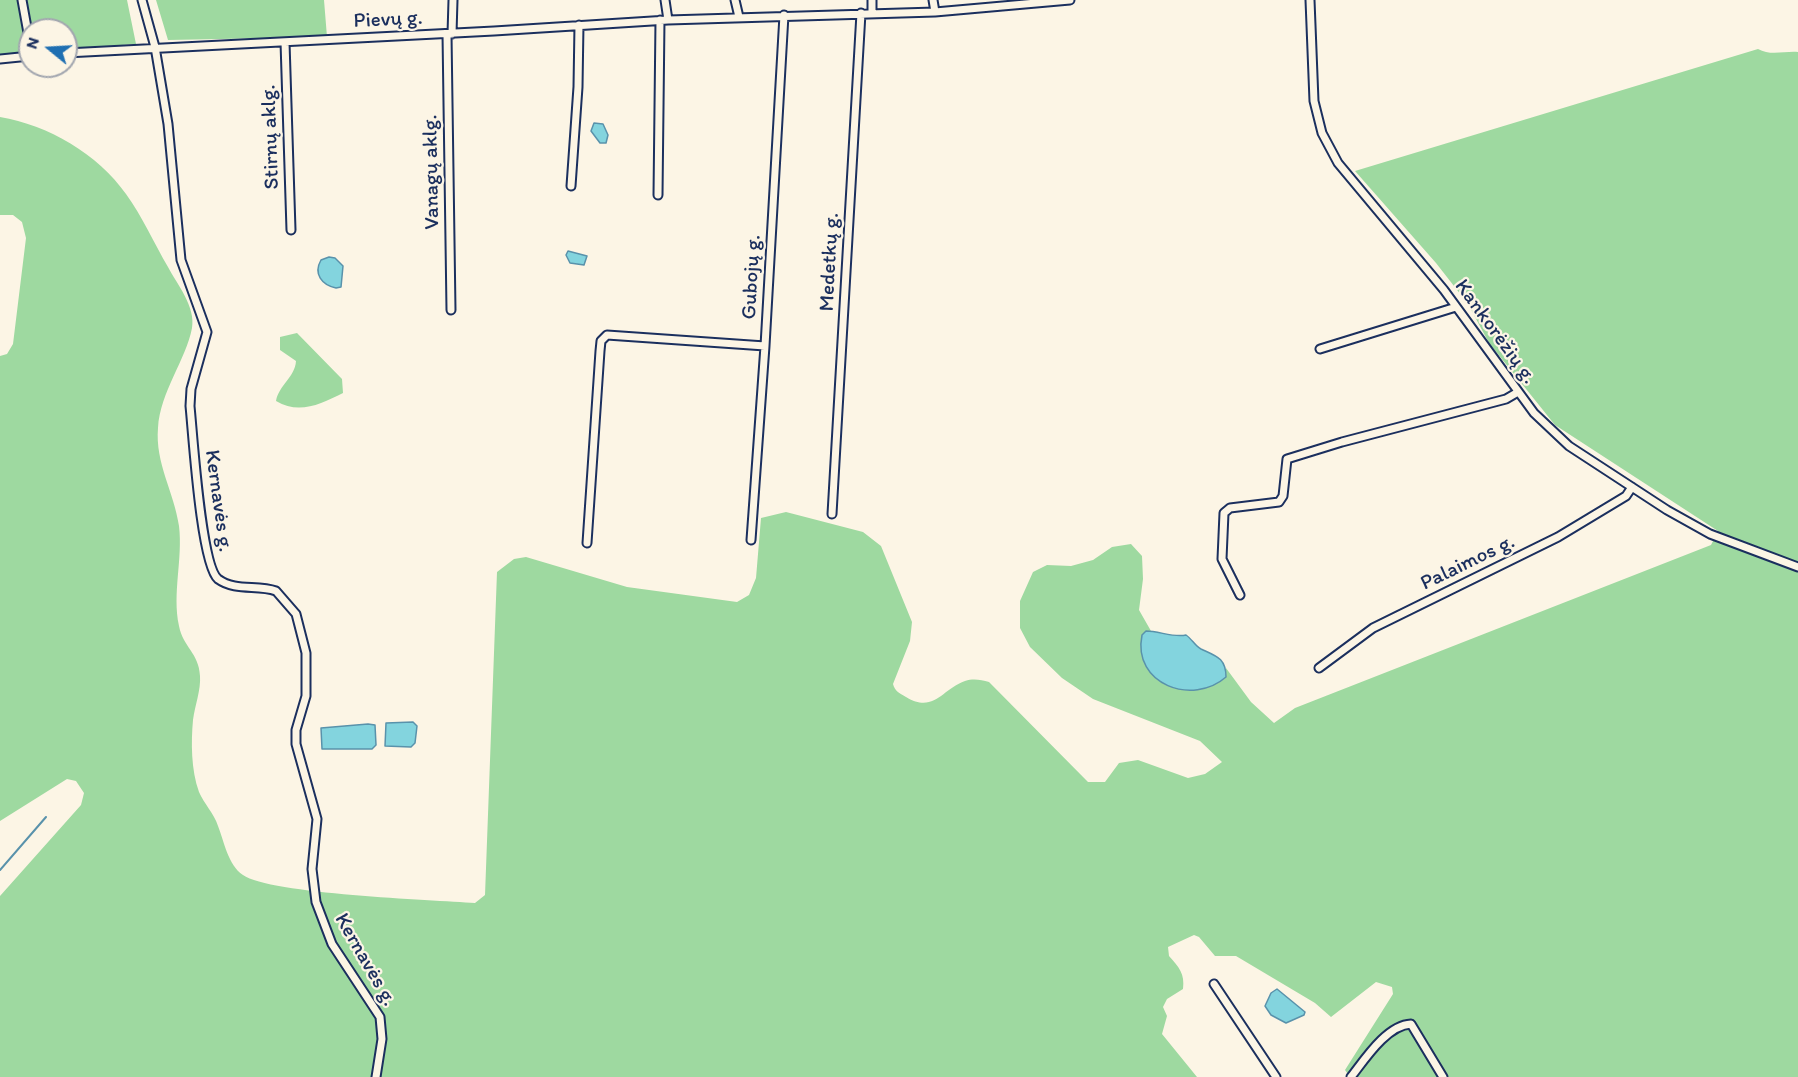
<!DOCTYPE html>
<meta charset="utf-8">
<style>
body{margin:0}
#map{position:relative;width:1798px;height:1077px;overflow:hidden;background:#fcf5e5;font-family:Itim,sans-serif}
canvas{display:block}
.north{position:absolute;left:18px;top:18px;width:60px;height:60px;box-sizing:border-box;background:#fcf5e5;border:2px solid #a2a6af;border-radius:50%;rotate:288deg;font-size:16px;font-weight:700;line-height:24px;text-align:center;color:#1b2f5e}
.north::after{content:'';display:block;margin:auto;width:21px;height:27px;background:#1f6fb2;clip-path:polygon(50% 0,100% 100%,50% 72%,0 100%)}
</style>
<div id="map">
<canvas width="1798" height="1077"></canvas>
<div class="north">N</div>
</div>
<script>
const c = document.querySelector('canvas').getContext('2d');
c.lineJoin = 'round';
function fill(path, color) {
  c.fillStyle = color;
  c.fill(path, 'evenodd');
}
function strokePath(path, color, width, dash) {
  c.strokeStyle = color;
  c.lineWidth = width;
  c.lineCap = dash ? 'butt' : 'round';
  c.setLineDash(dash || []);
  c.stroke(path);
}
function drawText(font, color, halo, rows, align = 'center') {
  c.font = font + ' Itim,sans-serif';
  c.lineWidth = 4.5;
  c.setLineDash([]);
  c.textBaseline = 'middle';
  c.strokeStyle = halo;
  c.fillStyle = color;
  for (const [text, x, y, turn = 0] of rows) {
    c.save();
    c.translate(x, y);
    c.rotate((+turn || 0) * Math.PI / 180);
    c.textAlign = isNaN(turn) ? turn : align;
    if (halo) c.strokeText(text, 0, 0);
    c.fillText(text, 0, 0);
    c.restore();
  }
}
const green = new Path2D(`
 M0 0H127L136 44 66 49V30H30V53L0 56Z
 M156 0H324L327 37 168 40Z
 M1758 49C1770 56 1784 51 1798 52V1077H1350L1345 1070 1393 994 1392 987 1376 982 1331 1017 1315 1003 1236 956H1215L1199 937 1194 935 1168 947 1169 956C1179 967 1185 974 1183 989L1167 999 1163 1007 1167 1016 1162 1034 1197 1077H0V896L81 805 84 793 76 781 67 779 0 821V356L7 354 13 344 26 238 22 222 13 215H0V117C48 125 98 154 126 194 142 216 154 243 168 267 177 284 196 307 192 328 186 360 160 392 158 428 155 463 174 492 179 526 183 559 172 593 179 626 183 647 199 653 200 676 201 690 195 705 193 720 191 742 191 770 199 792 204 804 214 813 218 826 224 841 228 865 243 875 270 894 432 900 475 903L485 895 497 572 514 559 526 557 627 587 737 602 749 595 756 578 761 518 786 512 863 532 881 546 912 622 910 641 893 684C895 691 899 693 906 697 934 714 942 689 965 681 974 678 981 680 989 682L1088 782H1105L1119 763 1138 760 1188 778 1205 774 1222 762 1200 741 1093 699 1062 678 1030 647 1020 628V601L1033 572 1047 565 1071 566 1093 560 1112 547 1131 544 1142 556 1143 579 1139 610 1151 631H1146L1194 689H1204L1226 677V668L1251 702 1274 723 1295 708 1711 545 1718 531 1555 425 1489 343 1468 304 1436 263 1355 171Z
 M297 333 342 379 343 393C321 404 299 415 276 401 279 385 295 377 296 361L280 350V337Z`);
const water = new Path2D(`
 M594 123 603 124 608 135 606 143H600L591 131Z
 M568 251 587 256 584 265 570 263 566 255Z
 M329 257 335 258 343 266 341 287 336 288C322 285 313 274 321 260Z
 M1146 631C1159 631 1174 638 1186 635 1192 639 1195 646 1201 649 1216 656 1226 658 1226 677 1193 706 1132 685 1142 635Z
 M413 722 417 726 415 743 411 747 385 746 386 723Z
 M368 724 375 725 376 745 372 749H322L321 728Z
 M1277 989 1305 1012 1304 1015 1286 1023 1271 1015 1265 1006 1271 993Z`);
const stream = new Path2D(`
 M0 870 46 817`);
const minor = new Path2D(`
 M22 0 30 44
 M142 0 155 47 168 124 181 260 207 332 191 389 190 406C193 435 201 565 218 579 236 592 257 584 276 591L296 614 306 653V696L296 730V744L317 819 312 869 316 902 332 944 380 1017 382 1039 376 1077
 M665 0 668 20
 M735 0 739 17
 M933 0 935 12
 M1310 0 1314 101 1322 133 1338 163 1444 290 1534 413 1569 446 1667 510 1710 534 1798 567
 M872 12V0
 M447 34 451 310
 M452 34 453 0
 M285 42 291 230
 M66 53 494 31 668 20 935 12 1070 0
 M0 59 30 56
 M571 186 578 87 579 25
 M658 195 660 20
 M1320 349 1456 307
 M832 514 861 13
 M751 540 765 346 784 15
 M587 543 600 351 601 341 607 335 765 346
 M1240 595 1222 559 1224 513 1230 508 1279 502 1283 496 1287 459 1342 442 1506 399 1518 392
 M1319 668 1373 628 1558 537 1626 496 1632 487
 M1214 984 1276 1077
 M1351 1077C1365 1059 1387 1025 1411 1024L1443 1077`);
const streetNames = [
 ["Pievų g.",388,20,-3],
 ["Stirnų aklg.",271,137,-92],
 ["Vanagų aklg.",432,172,-91],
 ["Medetkų g.",830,262,-87],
 ["Gubojų g.",752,277,-87],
 ["Kankorėžių g.",1495,332,54],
 ["Kernavės g.",218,501,82],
 ["Palaimos g.",1468,563,-26],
 ["Kernavės g.",365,960,60]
];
fill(green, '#9ed9a0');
fill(water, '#83d4de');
strokePath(water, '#5992ab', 1.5);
strokePath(stream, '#5992ab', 2);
strokePath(minor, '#1b2f5e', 11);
strokePath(minor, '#fcf5e5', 7);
drawText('21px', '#1b2f5e', '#fcf5e5', streetNames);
</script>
